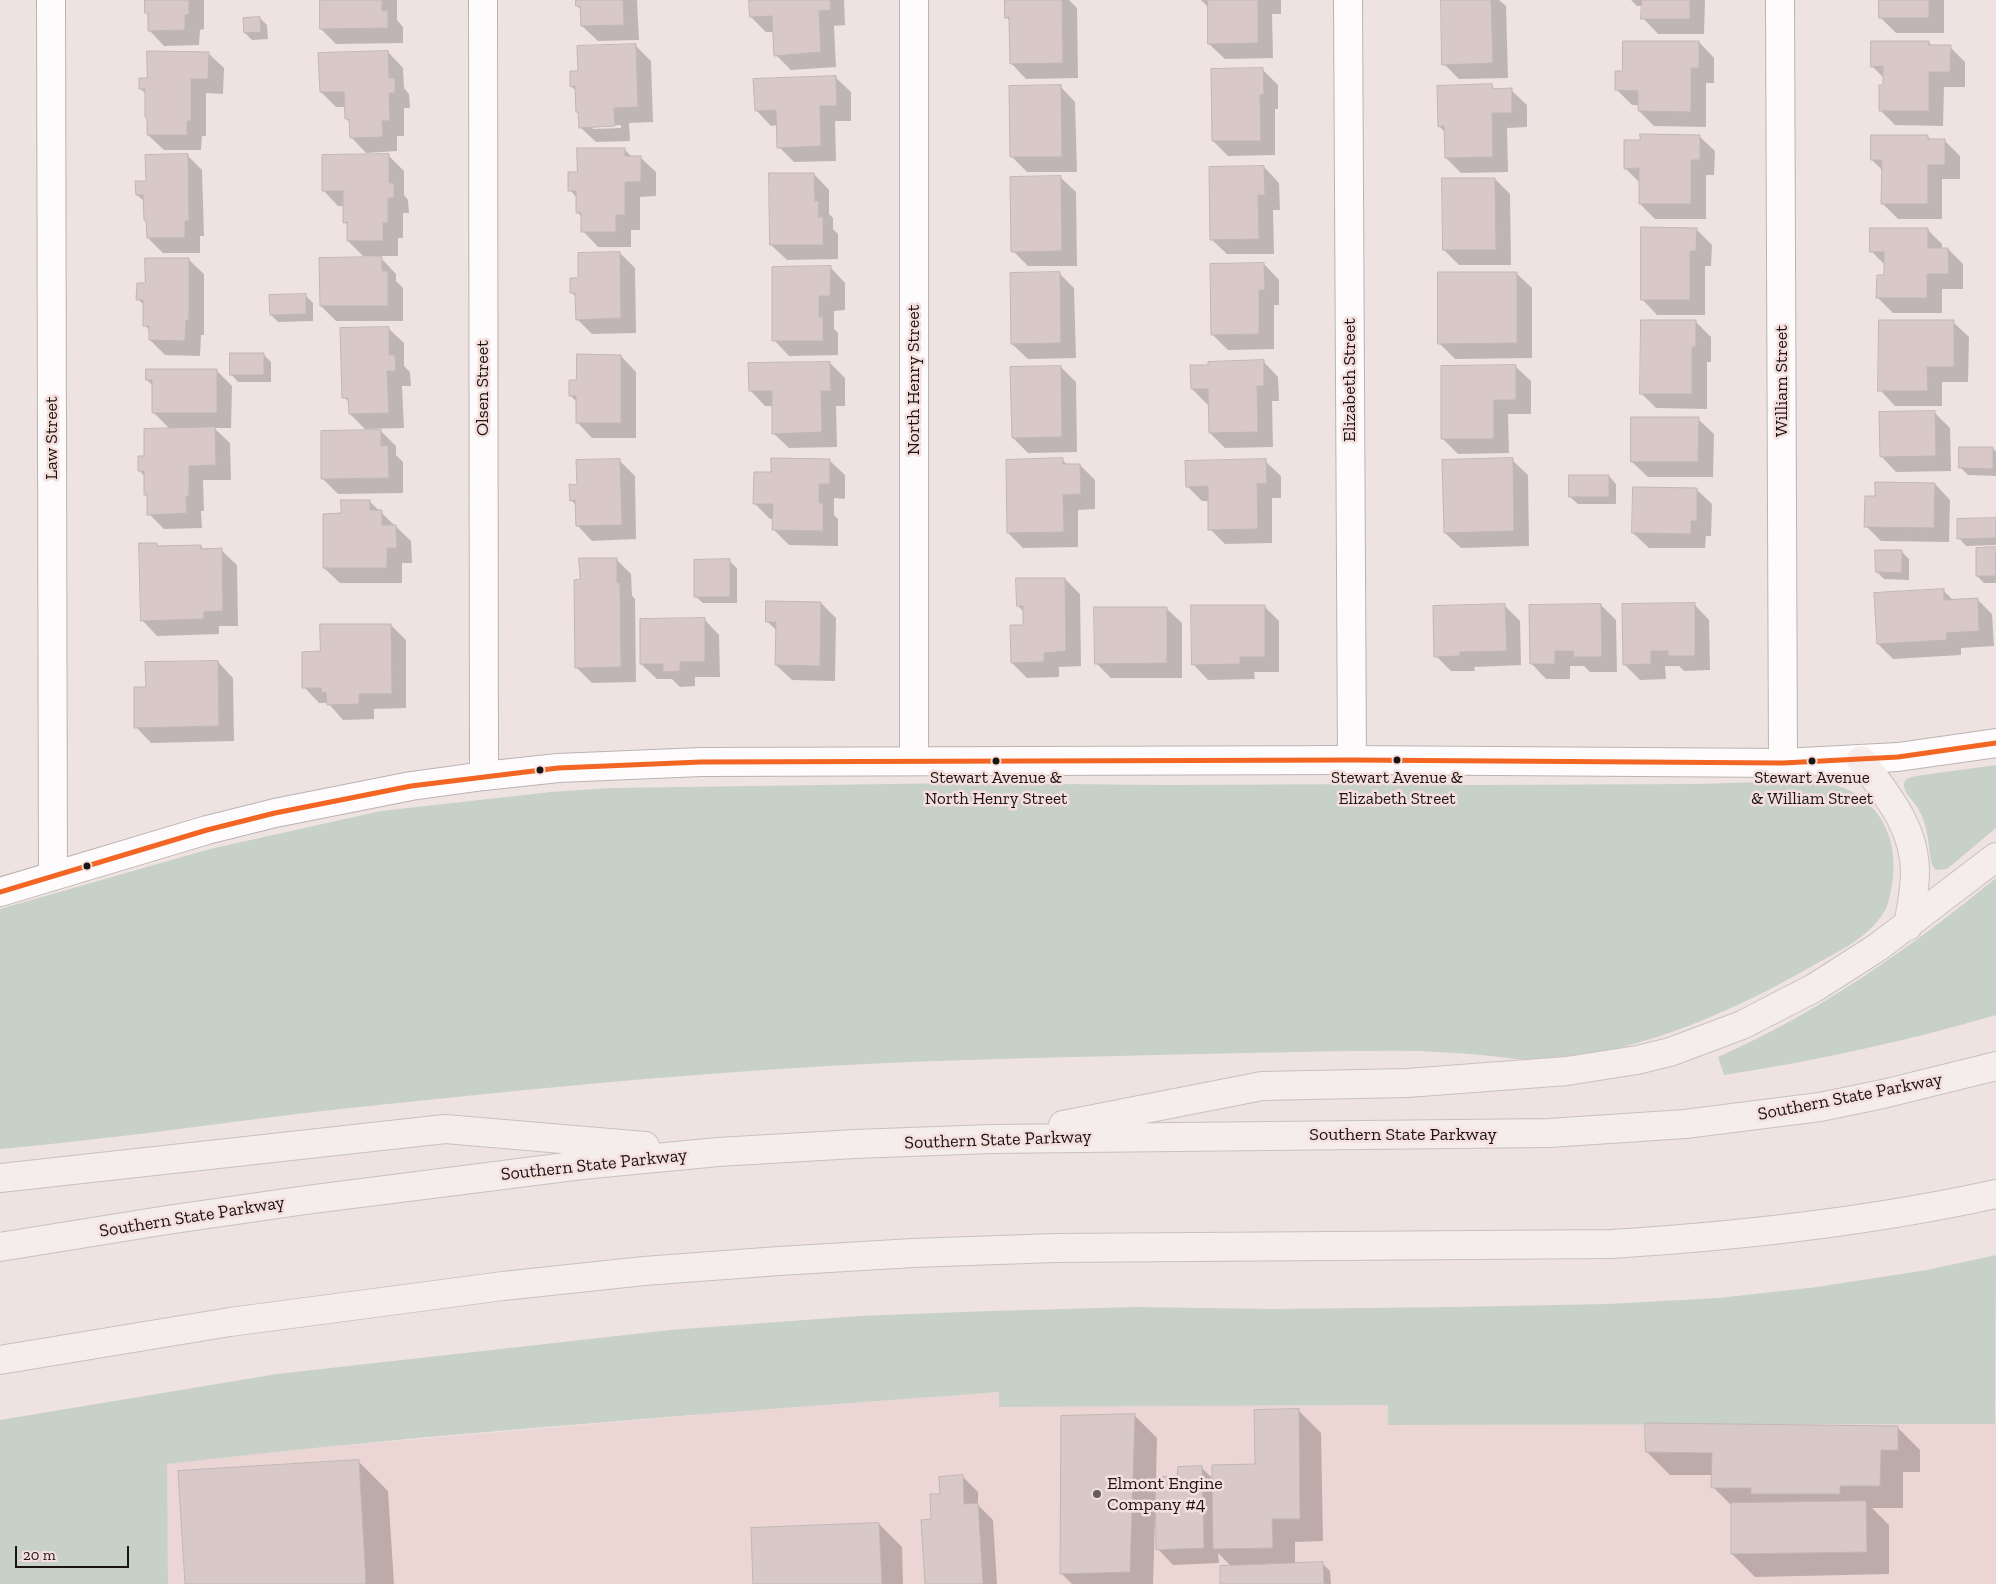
<!DOCTYPE html>
<style>
body{margin:0}
#map{position:relative;width:1996px;height:1584px;overflow:hidden;background:#efe3e2;font-family:"Zilla Slab",serif}
canvas{display:block}
.scale{position:absolute;left:15px;top:1546px;width:114px;height:22px;box-sizing:border-box;border:2px solid #1b1413;border-top:0;padding-left:6px;font-size:15px;line-height:18px;white-space:nowrap;color:#1b1413;-webkit-text-stroke:4px #f4dfdd;paint-order:stroke}
</style>
<div id="map">
<canvas width="1996" height="1584"></canvas>
<div class="scale">20 m</div>
</div>
<script>
const c = document.querySelector('canvas').getContext('2d');
c.lineJoin = 'round';
function fill(path, color) {
  c.fillStyle = color;
  c.fill(path, 'evenodd');
}
function strokePath(path, color, width, dash) {
  c.strokeStyle = color;
  c.lineWidth = width;
  c.lineCap = dash ? 'butt' : 'round';
  c.setLineDash(dash || []);
  c.stroke(path);
}
function drawText(font, color, halo, rows, align = 'center') {
  c.font = font + ' "Zilla Slab",serif';
  c.lineWidth = 5;
  c.setLineDash([]);
  c.textBaseline = 'middle';
  c.strokeStyle = halo;
  c.fillStyle = color;
  for (const [text, x, y, turn = 0] of rows) {
    c.save();
    c.translate(x, y);
    c.rotate((+turn || 0) * Math.PI / 180);
    c.textAlign = isNaN(turn) ? turn : align;
    if (halo) c.strokeText(text, 0, 0);
    c.fillText(text, 0, 0);
    c.restore();
  }
}
const built = new Path2D(`
 M999 1392 1000 1407 1388 1405V1425L1994 1424 1996 1411V1584H168L166 1464 291 1450 732 1412Z`);
const green = new Path2D(`
 M1996 765V828L1947 869 1936 870 1932 865C1927 841 1930 831 1918 808 1914 802 1903 792 1904 784 1905 778 1911 777 1916 776Z
 M1791 781C1809 782 1827 782 1844 788 1888 806 1901 853 1890 895 1887 906 1888 906 1882 915 1867 938 1838 952 1814 965 1734 1011 1647 1049 1555 1060 1533 1062 1513 1058 1491 1056 1453 1052 1412 1050 1374 1051 1317 1051 1260 1053 1203 1054 1078 1057 954 1059 829 1066 666 1075 502 1092 340 1109 226 1122 113 1139 0 1149V909L210 849 381 811 551 792 610 788 960 783 1166 785 1384 784 1469 785 1697 784Z
 M1996 878V1015C1907 1041 1815 1061 1724 1075L1718 1057C1820 1012 1910 948 1996 878Z
 M1996 1255 1995 1424 1388 1425V1405L999 1407V1392C721 1413 443 1432 167 1464L168 1584H0V1420L277 1374 670 1330 859 1316 989 1311 1136 1307 1273 1309 1452 1307 1607 1304 1718 1298 1817 1287 1927 1270Z`);
const shadow = new Path2D(`
 M146 0H204V29L200 30 199 45 164 46 149 30Z
 M321 0H397V20L403 27V43L336 44 321 29Z
 M577 0H637L639 40 598 41 582 26V10L577 6Z
 M750 0H844L845 25 834 26 836 67 791 70 776 55 774 32H766L751 17Z
 M1006 0H1069L1077 8 1078 78 1026 79 1011 63 1010 21 1006 17Z
 M1201 0H1281V14H1272L1273 58 1225 59 1209 44V8Z
 M1442 0H1499L1506 6 1508 78 1459 79 1444 64Z
 M1631 0H1705L1704 34H1658L1643 18V6H1637Z
 M1880 0H1944V33H1896L1880 17Z
 M260 18 267 25 268 39 252 40 245 33Z
 M1699 42 1714 58V83H1706V127L1654 126 1639 111V105H1632L1617 90 1624 72Z
 M1929 42 1933 47H1950L1965 62V87H1944L1943 126 1895 125 1880 110 1884 78 1872 66Z
 M636 46 651 61 653 122 629 123 630 141 596 142 580 127V114L577 111 576 91 571 86 579 72ZM621 125V128L593 129 591 126Z
 M388 52 403 68 404 88 409 94 410 108H404V136H397V151L366 153 351 137 350 123 346 118V107H336L321 92Z
 M208 53 224 68 223 94 206 93V136H202L201 150H164L148 135 146 94 140 88 148 80Z
 M1263 70 1278 85V109H1275V155L1228 156 1213 141Z
 M835 77 851 92V121H835L836 161 794 162 779 147 778 125 771 126 756 110Z
 M1060 86 1075 102 1077 172H1027L1012 157Z
 M1492 86 1496 90H1511L1527 105V127L1507 128 1508 172 1461 173 1446 158 1445 132 1439 126Z
 M1699 136 1715 151 1714 175H1706V219H1655L1640 204 1641 184 1625 168Z
 M1927 136 1931 140 1945 141 1960 156V179H1942V219H1898L1883 204V171L1872 160Z
 M624 149 632 157H640L656 172V196L640 197V230H631V247H598L583 231V218L577 212V198L570 190 578 174Z
 M187 155 202 170 204 236H200V253H163L148 238 145 202 137 195 147 183Z
 M389 156 404 171V195L408 200 409 213H403V238H398V256H363L348 241V226L344 222V206H338L323 190Z
 M1264 167 1279 183 1280 210H1273L1274 254H1227L1211 239Z
 M814 174 829 190V214L833 218V229L838 234V259L787 260 771 245Z
 M1060 177 1076 192 1077 266H1028L1013 251Z
 M1495 179 1510 194 1511 265H1459L1444 250Z
 M1696 229 1712 245 1711 266H1705V315H1657L1642 299Z
 M1927 229 1942 244V249H1948L1963 264V289H1942V313H1893L1878 298 1885 276V265L1871 251Z
 M620 253 635 268 636 333 592 334 577 319V298L572 293 579 279Z
 M381 258 396 274V281L403 288V321H336L321 306Z
 M188 259 204 274V335H201L200 356 165 355 150 340V331L145 325V306L138 299 146 284Z
 M1264 264 1279 280V305H1274V349L1228 350 1213 335Z
 M830 267 845 283V310L834 311V329L838 333V355L789 356 774 340Z
 M1059 273 1074 288 1076 358 1028 359 1012 344Z
 M1516 273 1532 288V358L1455 359 1439 343Z
 M305 295 313 303V321L278 322 271 315Z
 M1696 322 1711 337V362H1707V409L1656 408 1641 393Z
 M1953 322 1969 337 1968 382H1942V406H1895L1880 390Z
 M388 328 404 343V366L410 372 411 386H402L404 428 365 429 350 414V403L344 397Z
 M263 354 271 362V382H238L231 374Z
 M621 356 636 372V438H592L577 422V402L570 395 578 382Z
 M1263 361 1278 377 1279 401H1272L1273 447 1225 448 1210 433V404H1207L1192 389Z
 M830 363 845 378V406H836L837 447 789 448 773 433V406H765L750 390Z
 M1515 366 1531 381V414H1508L1509 453 1458 454 1443 439Z
 M1061 367 1076 382 1077 452 1028 453 1013 438Z
 M216 370 232 386 231 428H214L230 443 231 480H203L204 511H201L202 528 164 529 149 514 148 497 145 494V477L139 470 145 457 170 429 153 412V386L147 380Z
 M1935 413 1950 428 1951 471 1896 472 1881 456Z
 M1698 419 1714 434 1713 477H1648L1632 462Z
 M381 431 396 446V455L403 462V493L338 494 322 478Z
 M1993 448 1996 452V476L1968 475 1961 468Z
 M829 460 845 475V499L834 498V515L838 519V546L789 545 774 530V519H770L754 503 772 473Z
 M1062 460 1068 465H1080L1095 480V509L1078 510V547L1023 548 1008 533Z
 M1512 460 1528 475 1529 546 1461 548 1445 533Z
 M620 461 635 476 636 539 592 541 577 525 576 505 571 500 578 486Z
 M1265 461 1281 476V498H1272V543L1225 544 1210 529 1209 501H1202L1187 486Z
 M1609 476 1616 484V504H1578L1570 497Z
 M1935 484 1950 500 1949 542 1881 541 1866 526 1876 497Z
 M1696 489 1712 504 1711 536H1706L1705 548H1649L1633 533Z
 M369 501 411 541 412 563H402V583H340L324 568 342 515Z
 M1996 520V545L1966 546 1959 538Z
 M156 544 160 548 201 546 204 550H221L237 565 238 626H219V634L157 636 142 620Z
 M1995 548 1996 583H1984L1977 576Z
 M1902 552 1909 559V580L1884 579 1877 572Z
 M616 559 631 574 632 596 635 599 636 682 592 683 576 667 581 581Z
 M729 561 737 568V603H703L695 596Z
 M1065 579 1080 594 1081 666 1059 667V677L1027 678 1012 663 1025 626 1024 612 1018 606Z
 M1943 590 1954 601 1977 599 1992 614 1994 646 1961 648V655L1893 659 1878 644Z
 M821 603 836 618 835 681 792 680 776 665 777 631 767 621Z
 M1694 604 1709 620 1710 670 1684 671 1679 666H1665L1666 679 1640 680 1624 664Z
 M1601 605 1616 620 1617 672H1590L1584 666H1570V679H1546L1531 663Z
 M1264 606 1279 621V672H1254L1255 679 1208 680 1193 664Z
 M1505 606 1520 621 1521 665 1474 667 1475 671H1451L1436 656Z
 M1166 608 1182 623V678H1111L1096 663Z
 M704 619 719 635 720 677H695V686L680 687 672 679H657L641 664Z
 M391 625 406 640V708L374 709V719L343 720 328 703H319L304 687 321 653Z
 M218 662 233 678 234 741 151 743 136 727 147 688Z
 M1298 1410 1321 1433 1323 1541 1295 1542V1565L1323 1564 1330 1571 1331 1584H1222L1232 1567 1218 1553 1219 1563 1173 1565 1158 1549 1157 1517H1155L1153 1584H1072L1061 1573 1134 1415 1157 1438 1156 1478 1179 1477 1202 1468 1213 1479 1256 1465Z
 M1897 1427 1920 1450V1472H1903V1508H1872L1889 1525V1574L1755 1577 1732 1554V1506L1713 1487V1475H1670L1647 1452Z
 M358 1461 388 1491 394 1584H187Z
 M962 1476 978 1492V1505L993 1520 997 1584H926L932 1520 941 1495Z
 M879 1524 902 1547 903 1584H754Z`);
const building = new Path2D(`
 M145 0H189V14L185 15V30L148 31V13H145Z
 M320 0H382V11L388 10V28L320 29Z
 M576 0H623L624 25 581 26 580 6H576Z
 M749 0H830L831 10 819 11 821 52 774 56 772 16 750 17Z
 M1005 0H1062L1063 63 1010 64 1009 17 1005 18Z
 M1208 0H1258V43L1208 44Z
 M1441 0H1491L1493 63 1442 65Z
 M1642 0H1690V19H1641Z
 M1879 0H1929V18H1879Z
 M260 17 261 32 244 33 243 18Z
 M1623 41H1699V68H1691V112L1638 111V91L1615 90V71H1622Z
 M1871 41H1929V45H1951L1950 72H1929V111H1879V85H1883V66L1871 67Z
 M636 44 638 107 614 108 615 126 579 128 578 112H576L575 86 570 87V71H578L577 46Z
 M147 51 209 52 208 79H191V121H187V135H147V118L145 117V89H139V78H147Z
 M388 51 389 78H395V93H389L390 121H382L383 137 350 138 349 119H345L344 92H320L318 53Z
 M1263 68 1264 94 1260 95 1261 141H1212L1211 69Z
 M836 76 837 106H820L821 146 777 148 776 110 755 111 753 79Z
 M1492 84 1493 89 1512 88V113H1492L1493 157 1445 158 1444 126 1438 127 1437 86Z
 M1061 85 1062 157H1010L1009 86Z
 M1640 134 1700 135V160H1691V204H1639V168L1624 169V140H1640Z
 M1871 135H1928V139H1945V165H1928V204H1881L1882 160H1871Z
 M577 148H625V156H641V182H625V215H616V232H581V213H576V191H568V172H577Z
 M188 154 189 221H185V238H147L146 220H144L143 195H136L135 181H146L145 155Z
 M389 154V183H394V198H388V223H383V241H347V222L343 223V191H322V155Z
 M1264 166 1265 195H1258L1259 239 1210 240 1209 167Z
 M769 173H814L815 201H819L818 217H823V245H770Z
 M1061 176 1062 251 1011 252 1010 177Z
 M1442 178H1495L1496 250H1443Z
 M1641 227 1697 228 1696 251H1690V300H1641Z
 M1870 228H1928V248H1948L1949 274H1927V298H1876L1877 275H1884V252H1870Z
 M620 252 621 318 576 320 575 293H570V278H578V253Z
 M382 257V271H388V306H320L319 258Z
 M145 258H189V320H186L185 341 149 340V326H143V300H136L137 283H145Z
 M1264 263 1265 290H1259V334L1211 335 1210 264Z
 M831 266 830 296H819V317H823V341H772V267Z
 M1060 272 1061 343 1011 344 1010 273Z
 M1438 272H1517V343L1438 344Z
 M306 294V314L270 315 269 295Z
 M1641 320H1696V347H1692V394H1640Z
 M1879 320H1954V367H1927L1928 391H1878Z
 M389 327V355H395L396 371H387L389 413 349 414 348 398H342L340 328Z
 M230 353H264V375H230Z
 M577 354 621 355V423H576V396H569V380H576Z
 M1264 360V386H1257L1258 432 1209 433 1208 389H1191L1190 365H1208V362Z
 M830 362 831 391H821L822 432 772 434V391H749L748 363Z
 M1516 365V400H1494V439H1441V366Z
 M1061 366 1062 437 1012 438 1010 367Z
 M146 369H217V413H152V380H146Z
 M1935 411 1936 456 1880 457 1879 412Z
 M1631 417H1699L1698 462H1631Z
 M215 427 216 465 189 466V496H186L187 513 147 515V495H144V471H138V456H144V429Z
 M381 430V446L388 445 389 478 321 479V431Z
 M1959 447H1993V469L1959 468Z
 M771 458 830 459V484H819V503H823V531L772 530 773 504H753L754 472H771Z
 M1063 458V464H1080L1081 494 1063 495 1064 532 1007 533 1006 460Z
 M1513 458 1514 531 1444 533 1442 460Z
 M620 459 622 525 576 526 575 500 570 501 569 484 577 485 576 460Z
 M1266 459 1267 484 1257 483 1258 529 1208 530V486L1186 487 1185 461Z
 M1569 475H1609V497H1569Z
 M1875 482 1935 483 1934 528 1864 527 1865 496H1875Z
 M1633 487 1697 488V521H1691V534L1632 533Z
 M341 500H370V510H382V525H396L397 548H387V568H323V514L341 513Z
 M1996 518V538L1957 539V519Z
 M139 543H157V546L201 545V549L222 548 223 611 204 612V619L141 621Z
 M1995 547 1996 576H1976V548Z
 M1875 550H1902V573L1876 572Z
 M579 558H617V583H620L621 667 575 668 574 580 580 579Z
 M730 559V597H694V560Z
 M1016 578H1065L1066 651 1044 653V662L1011 663 1010 625H1023V606H1017Z
 M1944 589V600L1978 598 1979 631 1946 633 1947 640 1877 644 1874 593Z
 M766 601 821 602 820 666 775 665 776 622H766Z
 M1695 603V656H1668V651H1651V664L1623 665 1622 604Z
 M1505 604 1507 651 1460 652V656L1434 657 1433 606Z
 M1601 604 1602 657H1573L1574 651H1555V664H1530L1529 605Z
 M1191 605H1265V657H1240V664L1192 665Z
 M1094 607H1167V663L1095 664Z
 M705 618V662H680V671L663 672V664H640V619Z
 M320 624H391L392 694H359V704L327 705 326 692 322 693 321 688H302V652L320 651Z
 M218 661 219 726 134 728V687H146L145 662Z
 M1299 1409 1300 1519H1272L1273 1548 1213 1549 1212 1465 1255 1464 1254 1410Z
 M1135 1414 1130 1572 1060 1574 1061 1416Z
 M1645 1423 1898 1426V1450H1881L1880 1486H1840V1494H1751V1488H1711L1712 1453 1646 1452Z
 M359 1460 366 1584H185L178 1471Z
 M1202 1466 1204 1548 1156 1550 1155 1477 1177 1476 1178 1467Z
 M963 1475 964 1504 978 1503 983 1584H925L921 1520 931 1519 930 1494H940L939 1477Z
 M1866 1501 1867 1552 1731 1554V1503Z
 M879 1523 882 1584H753L751 1528Z
 M1323 1562 1324 1584H1220V1566Z`);
const minor = new Path2D(`
 M51 0 53 876
 M483 0 484 776
 M1348 0 1352 760
 M1780 0 1783 763
 M914 761V0`);
const tertiary = new Path2D(`
 M0 892 207 830 275 813 411 786 484 776 558 768 701 762 1352 760 1783 763 1898 757 1996 743`);
const motorway = new Path2D(`
 M1861 760C1886 794 1915 827 1915 872 1915 890 1911 908 1908 926
 M1063 1125 1262 1086 1407 1083 1567 1071 1637 1060 1670 1052 1742 1025 1814 988 1878 947 1996 857
 M0 1178 445 1129 645 1146
 M0 1247 167 1220 306 1200 582 1165 718 1152 855 1144 991 1139 1549 1133 1685 1124 1820 1107 1883 1094 1996 1066
 M0 1360 230 1322 503 1286 644 1271 779 1261 913 1253 1056 1248 1612 1244C1741 1236 1869 1222 1996 1194`);
const bus1 = new Path2D(`
 M0 892 207 830 275 813 411 786 558 768 701 762 1352 760 1783 763 1898 757 1996 743`);
const markers = [
 [1397,760,4.5,"#1b1413"],
 [996,761,4.5,"#1b1413"],
 [1812,761,4.5,"#1b1413"],
 [540,770,4.5,"#1b1413"],
 [87,866,4.5,"#1b1413"],
 [1097,1494,5,"#655c5b"]
];
const busNames = [
 ["Stewart Avenue &",996,778],
 ["North Henry Street",996,799],
 ["Stewart Avenue &",1397,778],
 ["Elizabeth Street",1397,799],
 ["Stewart Avenue",1812,778],
 ["& William Street",1812,799]
];
const streetNames = [
 ["North Henry Street",914,380,-90],
 ["Elizabeth Street",1350,380,-90],
 ["William Street",1782,381,-90],
 ["Olsen Street",483,388,-90],
 ["Law Street",52,438,-90],
 ["Southern State Parkway",1850,1097,-11],
 ["Southern State Parkway",1403,1135],
 ["Southern State Parkway",998,1140,-2],
 ["Southern State Parkway",594,1165,-6],
 ["Southern State Parkway",192,1217,-9]
];
const poiNames = [
 ["Elmont Engine",1107,1484],
 ["Company #4",1107,1505]
];
fill(built, '#ecd6d4');
fill(green, '#c8d1c8');
fill(shadow, '#0003');
fill(building, '#d8c9c8');
strokePath(building, '#c0b6b6', 1);
strokePath(minor, '#bbb3b2', 30);
strokePath(tertiary, '#bbb3b2', 30);
strokePath(motorway, '#c7c1c1', 30);
strokePath(minor, '#fdfbfb', 28);
strokePath(tertiary, '#fdfbfb', 28);
strokePath(motorway, '#f5ecec', 28);
strokePath(bus1, '#f26522', 5);
for (const [x, y, r, color] of markers) {
  const dot = new Path2D();
  dot.arc(x, y, r, 0, 2 * Math.PI);
  c.fillStyle = color;
  c.fill(dot);
  strokePath(dot, '#f4dfdd', 2);
}
drawText('17px', '#1b1413', '#f4dfdd', busNames);
drawText('18px', '#1b1413', '#f4dfdd', streetNames);
drawText('18px', '#1b1413', '#f4dfdd', poiNames, 'left');
</script>
